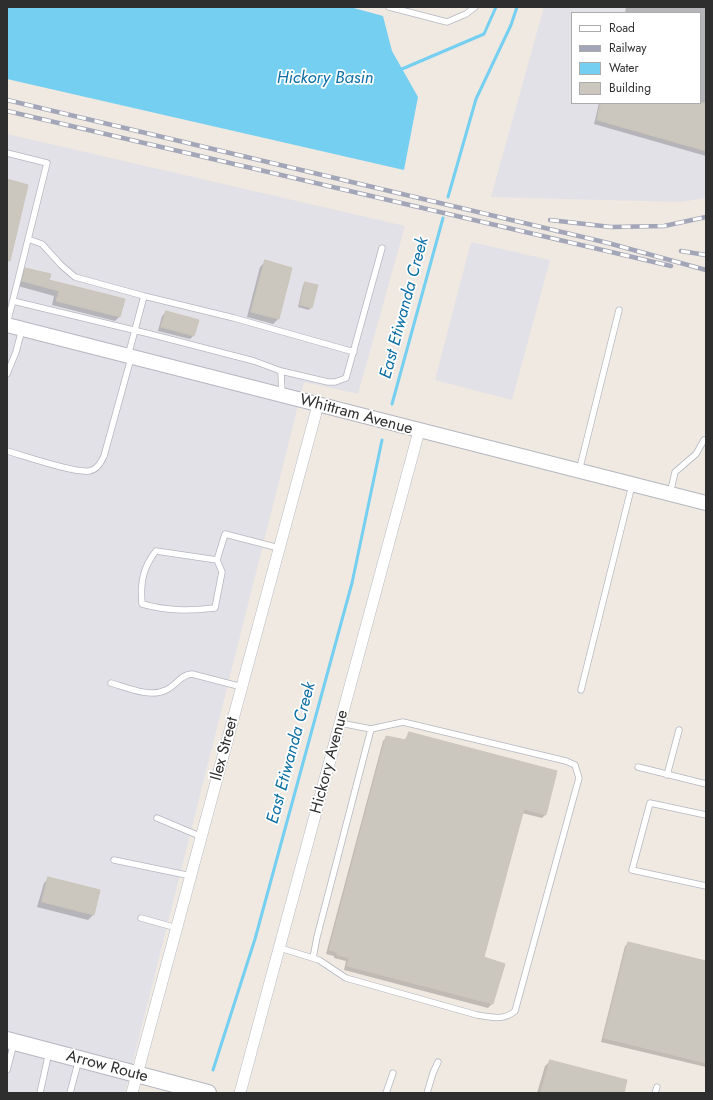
<!DOCTYPE html>
<style>
body{margin:0}
#map{position:relative;width:713px;height:1100px;overflow:hidden;background:#efe9e1;font-family:Jost,sans-serif}
canvas{display:block}
.frame{position:absolute;inset:0;border:8px solid #2e2e2e;pointer-events:none}
.legend{position:absolute;left:571px;top:12px;width:130px;height:92px;box-sizing:border-box;background:#fff;border:1px solid #ababab;margin:0;padding:5px 7px;list-style:none;font-size:12px;color:#2e2e2e}
.legend li{display:flex;align-items:center;gap:8px;height:20px}
.legend b{width:20px;border:1px solid #ababab}
</style>
<div id="map">
<canvas width="713" height="1100"></canvas>
<div class="frame"></div>
<ul class="legend">
<li><b style="height:5px;background:#fff"></b>Road</li>
<li><b style="height:5px;background:#a3a6b8"></b>Railway</li>
<li><b style="height:11px;background:#75cff0"></b>Water</li>
<li><b style="height:11px;background:#cbc7bf"></b>Building</li>
</ul>
</div>
<script>
const c = document.querySelector('canvas').getContext('2d');
c.lineJoin = 'round';
function fill(path, color) {
  c.fillStyle = color;
  c.fill(path, 'evenodd');
}
function strokePath(path, color, width, dash) {
  c.strokeStyle = color;
  c.lineWidth = width;
  c.lineCap = dash ? 'butt' : 'round';
  c.setLineDash(dash || []);
  c.stroke(path);
}
function drawText(font, color, halo, rows, align = 'center') {
  c.font = font + ' Jost,sans-serif';
  c.lineWidth = 3.5;
  c.setLineDash([]);
  c.textBaseline = 'middle';
  c.strokeStyle = halo;
  c.fillStyle = color;
  for (const [text, x, y, turn = 0] of rows) {
    c.save();
    c.translate(x, y);
    c.rotate((+turn || 0) * Math.PI / 180);
    c.textAlign = isNaN(turn) ? turn : align;
    if (halo) c.strokeText(text, 0, 0);
    c.fillText(text, 0, 0);
    c.restore();
  }
}
const industrial = new Path2D(`
 M544 7H706V198L680 202 491 197ZM572 13H700V103H572Z
 M7 134 405 226 358 394 304 382 125 1093H7Z
 M471 242 550 260 512 400 435 380Z`);
const water = new Path2D(`
 M7 7H350L383 16 392 51 418 97 404 170 7 79Z`);
const shadow = new Path2D(`
 M626 7H706V156L594 124 599 103H700V13H625Z
 M265 262 291 268 278 319 273 324 247 317 260 267Z
 M26 269 120 316 115 321 52 305 54 296 18 286 21 273Z
 M306 283 311 307 309 310 298 307 303 285Z
 M166 312 193 336 190 339 158 331 162 316Z
 M409 733 546 814 542 818 522 813 482 958 504 965 492 1004 488 1008 344 970 346 961 334 958V956L326 954 383 741 387 737 404 741Z
 M49 878 99 891 93 915 88 920 37 907 44 883Z
 M629 943 706 962V1067L601 1042 625 946Z
 M550 1061 623 1093H537L545 1066Z`);
const stream = new Path2D(`
 M402 69 484 34 496 7
 M448 197 476 99 511 25 517 7
 M392 404 443 218
 M213 1070 255 939 352 583 382 440`);
const building = new Path2D(`
 M601 103H706V151L597 120Z
 M7 179 28 185 10 261H7Z
 M265 260 292 268 279 319 251 312Z
 M25 268 51 274 49 280 125 299 120 317 56 301 59 291 22 281Z
 M305 282 318 285 312 308 300 305Z
 M166 311 199 320 194 336 161 327Z
 M409 732 557 771 546 815 524 809 484 957 505 964 493 1004 347 966 349 958 337 955V952L329 950 386 736 406 740Z
 M48 877 100 890 94 915 42 902Z
 M628 942 706 961V1063L604 1038Z
 M550 1060 627 1080 624 1093H541Z`);
const service = new Path2D(`
 M389 7 447 22 466 14 475 7
 M7 153 47 163 7 324
 M28 239 42 244 61 265 75 277 144 296 234 318 354 352
 M13 301 150 334 254 361 281 371 328 382H335L346 378 382 248
 M128 356 144 296
 M281 371 282 395
 M7 374 16 352 22 329
 M7 451C25 456 73 473 89 471 96 470 101 463 104 456L131 358
 M579 471 619 310
 M670 494 675 472 696 454 704 440
 M217 560 156 551C143 567 140 583 142 604 168 611 187 611 215 608L222 572 217 560 225 534 279 548
 M111 683C128 688 150 698 166 690 176 686 181 674 192 674L242 687
 M581 690 632 485
 M638 767 706 784
 M667 775 679 730
 M706 815 650 803 632 870 706 886
 M157 818 202 837
 M114 860 191 876
 M141 918 177 928
 M280 948 319 960 346 978 477 1015C490 1017 504 1021 515 1011L579 778 575 765 566 761 403 722 371 729 340 723
 M313 958 317 937 371 729
 M7 1070 14 1043
 M40 1093 49 1052
 M70 1093 79 1059
 M386 1093 393 1073
 M427 1093 433 1073 438 1062
 M655 1093 657 1087`);
const minor = new Path2D(`
 M132 1093 318 405
 M240 1093 419 431`);
const tertiary = new Path2D(`
 M7 325 706 503`);
const secondary = new Path2D(`
 M7 1040 208 1093`);
const rail = new Path2D(`
 M7 100 608 243 706 270
 M7 111 671 266
 M550 220 611 227 664 226 706 217
 M681 251 706 255`);
const streetNames = [
 ["Whittram Avenue",356,415,15],
 ["Ilex Street",225,749,-75],
 ["Hickory Avenue",330,762,-75],
 ["Arrow Route",107,1067,15]
];
const waterNames = [
 ["Hickory Basin",325,79],
 ["East Etiwanda Creek",405,308,-75],
 ["East Etiwanda Creek",292,753,-75]
];
fill(industrial, '#e3e1e8');
fill(water, '#75cff0');
fill(shadow, '#0003');
strokePath(stream, '#75cff0', 3);
fill(building, '#cbc7bf');
strokePath(building, '#cbc5ba', 1);
strokePath(service, '#b4b7c1', 7);
strokePath(minor, '#b4b7c1', 12);
strokePath(tertiary, '#b4b7c1', 16);
strokePath(secondary, '#b4b7c1', 18);
strokePath(service, '#fff', 5.5);
strokePath(minor, '#fff', 11);
strokePath(tertiary, '#fff', 14);
strokePath(secondary, '#fff', 16);
strokePath(rail, '#a3a6b8', 4.5);
strokePath(rail, '#fff', 3, [9]);
drawText('16px', '#2e2e2e', '#fff', streetNames);
drawText('italic 17px', '#0d6fa3', '#fff', waterNames);
</script>
